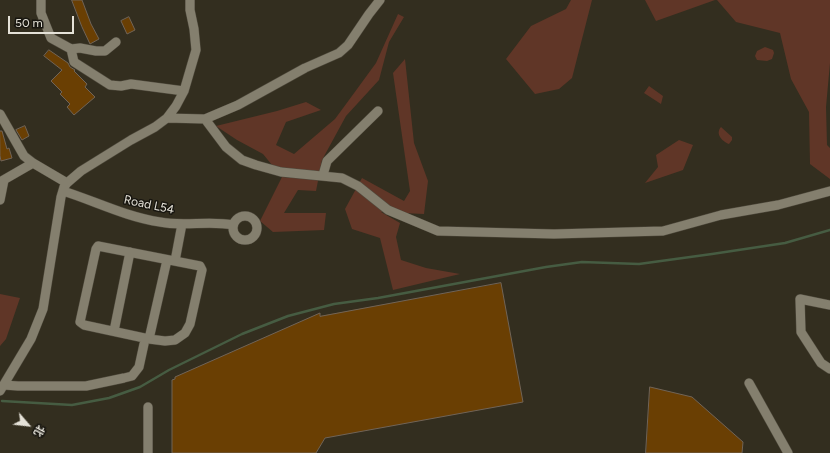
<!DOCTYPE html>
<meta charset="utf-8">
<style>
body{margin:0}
#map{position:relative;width:830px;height:453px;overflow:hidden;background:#332e1f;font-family:Figtree,"Noto Sans SC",sans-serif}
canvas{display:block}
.north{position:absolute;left:8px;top:405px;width:40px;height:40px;-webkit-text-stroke:3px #181610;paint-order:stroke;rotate:118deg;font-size:11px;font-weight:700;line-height:16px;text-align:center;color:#e5e2d8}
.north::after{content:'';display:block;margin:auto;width:14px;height:18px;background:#e5e2d8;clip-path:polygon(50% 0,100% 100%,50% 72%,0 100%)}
.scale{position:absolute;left:8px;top:16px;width:66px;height:18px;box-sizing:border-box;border:2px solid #e5e2d8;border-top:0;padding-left:5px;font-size:12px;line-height:14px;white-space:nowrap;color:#e5e2d8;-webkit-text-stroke:3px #181610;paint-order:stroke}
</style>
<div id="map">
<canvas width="830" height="453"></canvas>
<div class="north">北</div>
<div class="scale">50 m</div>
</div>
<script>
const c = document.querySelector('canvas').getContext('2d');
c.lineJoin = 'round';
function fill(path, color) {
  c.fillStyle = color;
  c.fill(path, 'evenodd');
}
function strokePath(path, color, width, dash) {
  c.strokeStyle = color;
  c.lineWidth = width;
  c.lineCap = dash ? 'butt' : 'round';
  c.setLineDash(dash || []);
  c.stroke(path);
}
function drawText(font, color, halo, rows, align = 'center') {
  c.font = font + ' Figtree,sans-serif';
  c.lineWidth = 3;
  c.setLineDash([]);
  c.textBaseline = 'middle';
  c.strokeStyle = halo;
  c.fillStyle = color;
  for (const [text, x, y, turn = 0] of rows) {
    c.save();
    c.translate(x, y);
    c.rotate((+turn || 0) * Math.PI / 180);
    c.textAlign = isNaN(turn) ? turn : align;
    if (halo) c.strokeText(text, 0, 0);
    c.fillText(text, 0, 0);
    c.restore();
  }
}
const green = new Path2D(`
 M571 0H592L572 78 559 89 535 94 506 59 531 26 566 9Z
 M645 0H715L656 21Z
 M717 0H830V63L826 107 827 145 830 148V179L810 164 809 112 791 79 780 33 736 22Z
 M398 14 404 17 389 42 379 80 346 116 322 160 316 191 298 190 284 213H326L324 230 273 232 260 221 282 177 296 178 272 165 263 154 237 140 216 126 277 111 306 102 321 110 286 122 276 145 294 154 335 119 349 100 376 63Z
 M765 47 773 50 774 53 772 59 767 61 757 60 755 56 757 51Z
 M405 59 414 143 428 181 424 214 381 212 400 223 396 237 401 260 426 268 460 274 393 290 380 238 352 229 345 209 362 178 404 201 410 191 393 73Z
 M649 86 663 96 661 104 644 93Z
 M721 127 732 137V140L729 144C722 141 715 134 721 127Z
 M679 140 693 145 683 170 645 183 658 167 656 155Z
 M0 294 20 298 6 339 0 346Z`);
const stream = new Path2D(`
 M2 401 72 405 109 398 140 387 169 370 242 334 288 316 334 304 378 298 546 267 582 262 639 264 712 254 785 243 830 230`);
const building = new Path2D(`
 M72 0H82L91 24 99 39 90 44 82 27Z
 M129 17 135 30 127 34 121 21Z
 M49 50 68 63 70 67 75 70 74 71 87 84 85 87 95 97 74 115 67 107 70 104 60 94 62 92 51 81 62 70 44 56Z
 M25 126 29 136 22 140 16 130Z
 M0 131H2L7 149 9 148 12 158 1 161 0 156Z
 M501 283 523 402 325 438 316 453H172V380L175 379V377L320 313V316Z
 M650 387 692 397 743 442 742 453H646Z`);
const minor = new Path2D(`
 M41 0V13L51 38 71 49 74 62 110 85 121 86 131 84 184 91
 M71 49 80 48 96 51H105L116 42
 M0 114 24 156 33 163 67 183
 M167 118 205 119 238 105 305 68 339 53 348 45 369 14 380 0
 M205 119 226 147 242 160 256 165 281 172 342 178 358 186 388 210 438 231 554 234 663 231 721 215 778 205 830 191
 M323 175 327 161 378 111
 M0 182 33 163
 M63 191C95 201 126 217 160 222 184 227 209 220 233 225
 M0 200 4 180
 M233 228a12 12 0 1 1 24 0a12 12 0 1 1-24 0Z
 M98 246 200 266 202 270 190 324 185 333 175 340 165 341 149 339 84 325 80 322 96 249Z
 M175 261 182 224
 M830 305 800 299 801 332 821 363 830 369
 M114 331 130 252
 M149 339 167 260
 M749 383 788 453
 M4 385 18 386H86L124 378 132 376 139 367 144 344
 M0 391 31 339 43 309 61 197 64 187 67 183 81 171 131 140 155 127 167 118 176 106 184 91 196 50 194 29 190 10V0
 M148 453V407`);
const streetNames = [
 ["Road L54",149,205,12]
];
fill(green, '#603627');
strokePath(stream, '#465c42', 2.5);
fill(building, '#6a3f03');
strokePath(building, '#716457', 1);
strokePath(minor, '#504b3e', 10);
strokePath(minor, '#847f6e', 9);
drawText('12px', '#e5e2d8', '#181610', streetNames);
</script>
